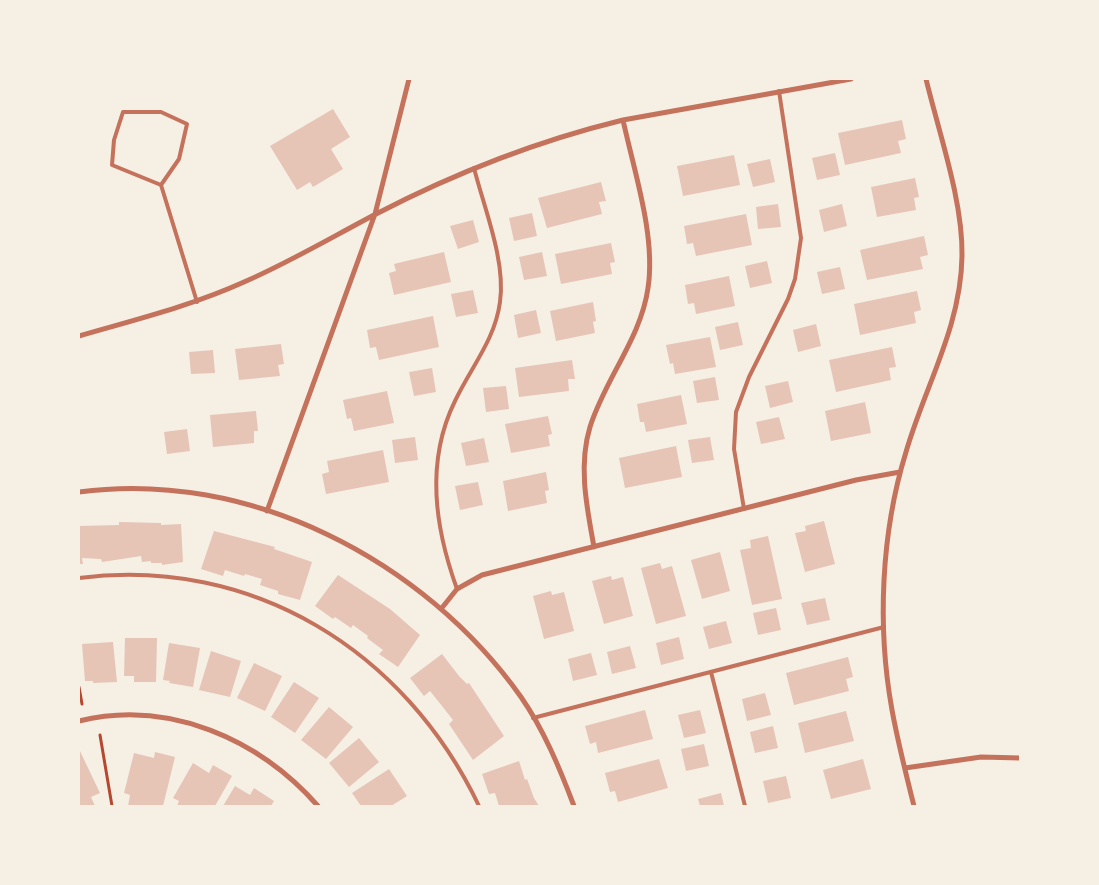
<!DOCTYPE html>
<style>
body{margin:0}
#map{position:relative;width:1099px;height:885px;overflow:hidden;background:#f6efe4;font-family:Signika,sans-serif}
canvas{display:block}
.frame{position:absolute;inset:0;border:80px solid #f6efe4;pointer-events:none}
</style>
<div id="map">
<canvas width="1099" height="885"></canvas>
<div class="frame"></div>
</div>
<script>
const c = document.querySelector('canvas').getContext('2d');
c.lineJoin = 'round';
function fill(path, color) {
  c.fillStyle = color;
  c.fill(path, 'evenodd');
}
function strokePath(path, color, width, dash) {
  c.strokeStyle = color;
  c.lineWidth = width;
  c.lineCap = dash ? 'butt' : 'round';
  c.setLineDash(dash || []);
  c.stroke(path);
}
const building = new Path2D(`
 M333 109 350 137 331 149 343 169 313 187 310 182 297 190 270 146Z
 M902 120 906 139 898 141 901 153 845 165 838 133Z
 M835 153 840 175 817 180 812 158Z
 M734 155 740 185 683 196 677 166Z
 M770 159 775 182 753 187 747 164Z
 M915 178 919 197 914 198 916 210 877 217 871 187Z
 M601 182 606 201 599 202 602 214 547 228 538 198Z
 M778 204 781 227 758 229 756 207Z
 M842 204 847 226 824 232 819 210Z
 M532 213 537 236 514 241 509 218Z
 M746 214 752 245 696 256 693 243 687 244 684 226Z
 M473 220 479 242 458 249 450 226Z
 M924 236 928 255 920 257 923 269 867 280 860 250Z
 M611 243 615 262 610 263 612 274 561 284 555 254Z
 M444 252 451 282 394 295 389 273 396 271 394 264Z
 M542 252 547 276 524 280 519 257Z
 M767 261 772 283 750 288 745 266Z
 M840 267 845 289 822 294 817 272Z
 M729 276 735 306 696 314 694 303 688 304 685 285Z
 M473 290 478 313 456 317 451 294Z
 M917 291 921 310 914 312 916 323 860 335 854 304Z
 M593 302 596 321 593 322 595 333 556 341 550 311Z
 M536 310 541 333 518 338 514 315Z
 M433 316 439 347 379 360 376 347 370 348 367 330Z
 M738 322 743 345 720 350 715 327Z
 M816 324 821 346 798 352 793 330Z
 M710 337 716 367 675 374 673 363 670 364 666 345Z
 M281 344 284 364 278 365 280 376 239 380 235 349Z
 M892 347 896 367 889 368 891 380 836 392 829 360Z
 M213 350 215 373 191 374 189 352Z
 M572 360 575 379H568L569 391 519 397 515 368Z
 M432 368 436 392 414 396 409 372Z
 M715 377 719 400 697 403 693 381Z
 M788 381 793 402 770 408 765 386Z
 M506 386 509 409 486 412 483 388Z
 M387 391 394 423 354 431 351 418 347 419 343 400Z
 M681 395 687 424 646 432 644 422H640L637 404Z
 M865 402 871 433 831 441 825 411Z
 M256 411 258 431H254V443L213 447 210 415Z
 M548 416 552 434 548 435 550 446 511 453 505 424Z
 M779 417 785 439 761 444 756 422Z
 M187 429 190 451 167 454 164 432Z
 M415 437 418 460 395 463 392 440Z
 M710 437 714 460 692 463 688 440Z
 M484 438 489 462 466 466 461 443Z
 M676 446 682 477 625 488 619 458Z
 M383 450 389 482 326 494 322 474 329 472 327 461Z
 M546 472 549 490 545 491 547 503 508 511 503 481Z
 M478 482 483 505 460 510 455 486Z
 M824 521 835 564 805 572 795 533 806 531 805 526Z
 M119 522 161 523V525L181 524 183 562 162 565V563H151V561L142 562 141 556 102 562 101 559 82 558 83 564H79V526L119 525Z
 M214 531 275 547 274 549 312 562 300 600 278 594V591L260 585 262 579 245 574 244 576 225 570 223 576 201 569Z
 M768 536 782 599 752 605 740 550 751 548 750 540Z
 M720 552 730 591 702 599 691 560Z
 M660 563 662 569 672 566 686 616 656 624 641 568Z
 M338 575 390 609 420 635 398 667 379 654 383 650 367 638 368 636 353 625 351 628 335 617 333 619 315 606Z
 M611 576 612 580 623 577 633 616 604 624 592 581Z
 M551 591 552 595 564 592 574 631 544 639 533 596Z
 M825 598 830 620 807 625 801 603Z
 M776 608 781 630 758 635 753 613Z
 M726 621 732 643 709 649 703 627Z
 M679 637 684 659 661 665 656 643Z
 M125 638H157L156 682H134V676H124Z
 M113 642 117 682 93 683V681H85L82 644Z
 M169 643 200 648 193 687 169 683 170 681 163 680Z
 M630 646 636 668 612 674 607 652Z
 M211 651 241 661 230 697 199 690Z
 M591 653 597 675 573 681 568 659Z
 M442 654 459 676 467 684 469 683 504 736 473 760 449 724 453 720 442 706 430 691 424 696 410 678Z
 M848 657 853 677 846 679 849 691 794 705 786 673Z
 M254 663 282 676 265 711 237 698Z
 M294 682 319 698 295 733 271 717Z
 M765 693 771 715 747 721 742 699Z
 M329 707 353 727 326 759 301 740Z
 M645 710 653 739 598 753 596 742 590 744 585 726Z
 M700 710 706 733 684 738 678 715Z
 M846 711 854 741 805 753 798 723Z
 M773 726 778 748 755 753 750 732Z
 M359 738 379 762 349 787 329 763Z
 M704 744 709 766 686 771 681 749Z
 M79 749 100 793 91 797 95 806H79Z
 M155 752 175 757 163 806H128L130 795 124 793 134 753 154 758Z
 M659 759 668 788 618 802 615 791 610 792 605 773Z
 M863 759 871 789 831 799 823 770Z
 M519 761 525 780 527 779 534 798 539 806H499L495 793 489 794 482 774Z
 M193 763 209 773 213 765 232 776 215 806H177L179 801 173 798Z
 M389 769 407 796 391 806H361L352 793Z
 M786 776 791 798 768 803 763 781Z
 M235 786 250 795 254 788 274 801 271 806H223Z
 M721 793 724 806H700L698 799Z`);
const path = new Path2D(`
 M79 687 82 704
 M100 735 112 806`);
const service = new Path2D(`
 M161 185 179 159 187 124 161 112H123L114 140 112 165 161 185 197 302
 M744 509 734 449 736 412 749 377 788 299 795 279 801 238 779 91
 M79 578C253 556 405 651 479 806
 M457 589C435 528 425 462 455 401 471 367 495 340 500 302 506 261 484 208 474 168
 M711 672 745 806
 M533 718 884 627`);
const minor = new Path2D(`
 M79 336C134 320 191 306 244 282 290 262 332 237 376 214 455 173 537 141 623 120L851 79
 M79 492C249 469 424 560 521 697 544 730 560 769 574 806
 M267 511 375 214 409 79
 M594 547C587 508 578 466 590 427 605 379 641 338 648 288 656 236 634 171 623 120
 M441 609 457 589 482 575 856 480 900 472
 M79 721C169 699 259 739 318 806
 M905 768 981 757 1020 758
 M914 806C906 774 898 743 892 710 877 627 881 533 906 452 925 386 961 327 962 256 963 201 939 133 926 79`);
fill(building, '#e6c5b7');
strokePath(path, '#b5482f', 3);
strokePath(service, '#c5725c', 4);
strokePath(minor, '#c5725c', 5);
</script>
